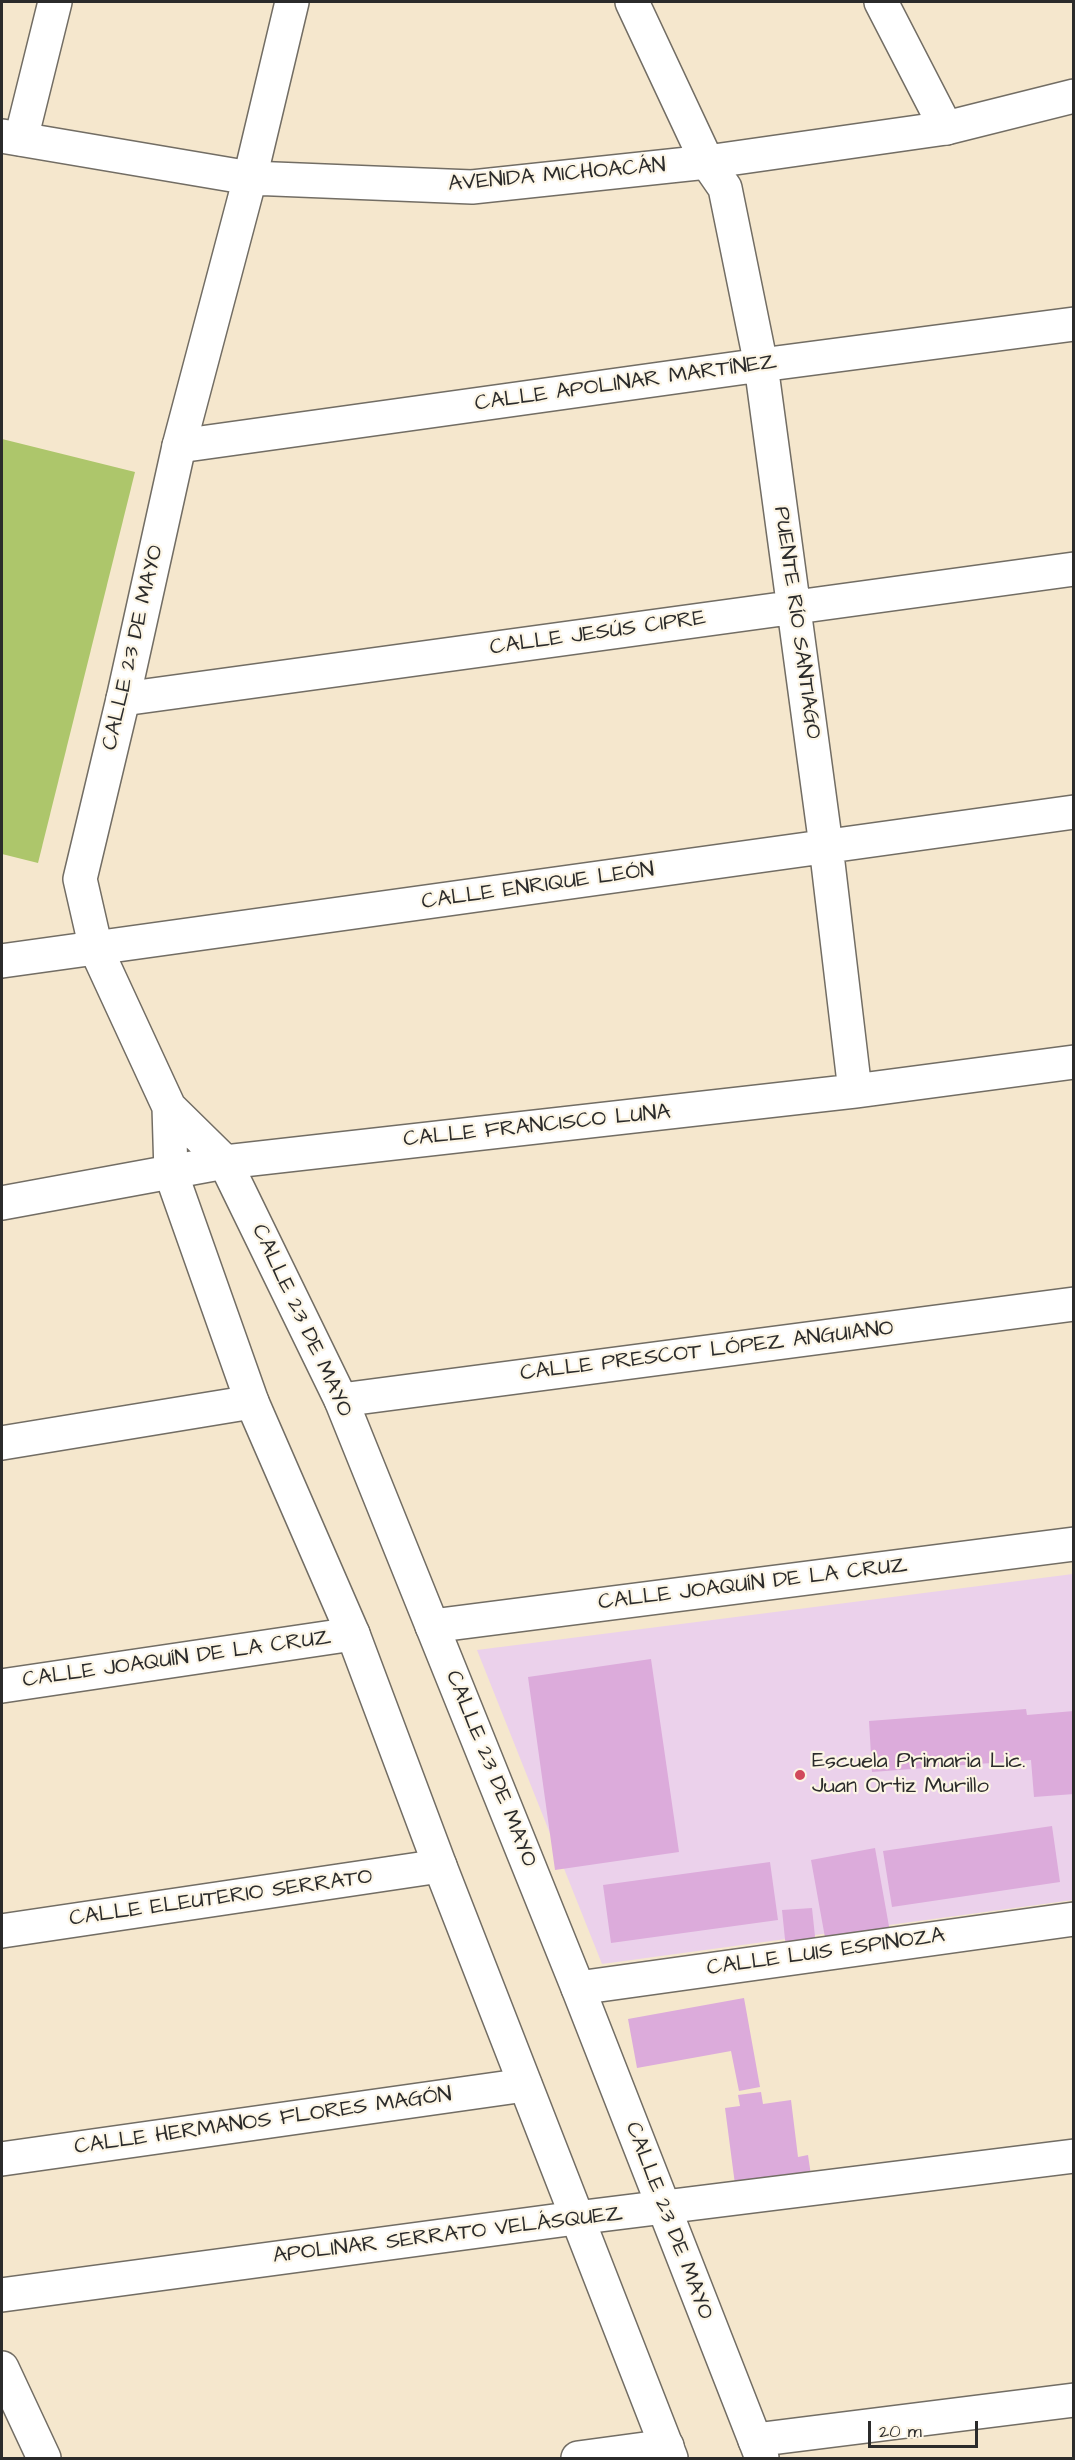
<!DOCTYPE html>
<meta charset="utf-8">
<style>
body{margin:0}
#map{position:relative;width:1075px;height:2460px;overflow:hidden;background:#f5e7cd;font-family:"Architects Daughter",sans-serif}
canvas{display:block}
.frame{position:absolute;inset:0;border:3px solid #2b2b2b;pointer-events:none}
.scale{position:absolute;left:868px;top:2421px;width:110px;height:27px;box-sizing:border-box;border:3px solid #2b2b2b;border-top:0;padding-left:8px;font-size:18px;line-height:21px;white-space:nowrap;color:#2b2b2b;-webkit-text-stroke:4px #fcf5e5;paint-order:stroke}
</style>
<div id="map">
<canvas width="1075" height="2460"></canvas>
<div class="frame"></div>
<div class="scale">20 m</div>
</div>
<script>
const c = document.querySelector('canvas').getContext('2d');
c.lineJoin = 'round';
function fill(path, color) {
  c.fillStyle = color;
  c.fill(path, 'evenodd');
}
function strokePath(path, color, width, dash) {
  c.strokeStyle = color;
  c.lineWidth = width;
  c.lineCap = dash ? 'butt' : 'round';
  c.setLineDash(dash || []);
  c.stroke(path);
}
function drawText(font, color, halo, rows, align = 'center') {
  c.font = font + ' "Architects Daughter",sans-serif';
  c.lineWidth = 4.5;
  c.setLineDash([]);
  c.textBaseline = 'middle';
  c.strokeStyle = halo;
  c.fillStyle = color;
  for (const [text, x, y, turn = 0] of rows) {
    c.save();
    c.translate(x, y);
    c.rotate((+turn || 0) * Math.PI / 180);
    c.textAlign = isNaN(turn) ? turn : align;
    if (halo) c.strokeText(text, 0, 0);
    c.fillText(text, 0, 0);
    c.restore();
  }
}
const built = new Path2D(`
 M1073 1574V1900L602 1964 477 1650Z`);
const green = new Path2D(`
 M2 439 135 472 38 863 2 854Z`);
const building = new Path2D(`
 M651 1659 679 1852 555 1870 528 1677Z
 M1026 1709 1027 1715 1074 1711V1794L1034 1797 1031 1760 872 1772 869 1721Z
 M1052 1826 1060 1882 892 1907 883 1851Z
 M875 1848 890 1932 826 1943 811 1860Z
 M770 1862 778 1920 611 1943 603 1885Z
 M812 1908 816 1946 786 1949 782 1910Z
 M744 1998 760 2087 739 2091 731 2051 637 2068 628 2019Z
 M761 2092 763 2104 791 2100 798 2157 808 2155 812 2182 736 2192 725 2108 740 2106 738 2095Z`);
const minor = new Path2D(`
 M632 2 707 162 725 188 761 365 826 846 855 1091
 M881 2 946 128
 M21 139 55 2
 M250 178 292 2
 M179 446 761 365 1074 324
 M123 699 1074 569
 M2 961 1074 812
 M2 1203 225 1162 855 1091 1074 1062
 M341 1400 1074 1304
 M2 1443 252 1402
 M432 1626 1074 1544
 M2 1686 353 1634
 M2 1931 440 1866
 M578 1988 1074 1919
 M2 2159 525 2085
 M2 2295 576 2218 1074 2156
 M2 2368 44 2458
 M755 2440 1074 2400
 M578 2458 667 2446`);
const tertiary = new Path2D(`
 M2 136 250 178 472 187 707 162 946 128 1074 96
 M250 178 179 446 123 699 80 879 96 949 169 1107 225 1162 341 1400 578 1988 762 2458
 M169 1107 171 1173 252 1402 353 1634 440 1866 671 2458`);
const markers = [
 [800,1775,6,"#d1495b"]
];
const streetNames = [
 ["AVENIDA MICHOACÁN",557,176,-5],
 ["CALLE APOLINAR MARTÍNEZ",626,384,-8],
 ["PUENTE RÍO SANTIAGO",796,623,82],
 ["CALLE JESÚS CIPRE",598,634,-8],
 ["CALLE 23 DE MAYO",134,648,-77],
 ["CALLE ENRIQUE LEÓN",538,887,-8],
 ["CALLE FRANCISCO LUNA",537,1127,-6],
 ["CALLE 23 DE MAYO",301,1321,65],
 ["CALLE PRESCOT LÓPEZ ANGUIANO",707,1352,-7],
 ["CALLE JOAQUÍN DE LA CRUZ",753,1585,-7],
 ["CALLE JOAQUÍN DE LA CRUZ",177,1660,-8],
 ["CALLE 23 DE MAYO",490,1769,68],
 ["CALLE ELEUTERIO SERRATO",221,1899,-8],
 ["CALLE LUIS ESPINOZA",826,1953,-8],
 ["CALLE HERMANOS FLORES MAGÓN",263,2122,-8],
 ["CALLE 23 DE MAYO",668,2221,69],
 ["APOLINAR SERRATO VELÁSQUEZ",448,2236,-7]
];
const poiNames = [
 ["Escuela Primaria Lic.",812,1762],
 ["Juan Ortiz Murillo",812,1787]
];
fill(built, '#ebd1eb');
fill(green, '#adc66b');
fill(building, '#dcabdb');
strokePath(minor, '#726d64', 36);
strokePath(tertiary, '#726d64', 36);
strokePath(minor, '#fff', 33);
strokePath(tertiary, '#fff', 33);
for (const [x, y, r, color] of markers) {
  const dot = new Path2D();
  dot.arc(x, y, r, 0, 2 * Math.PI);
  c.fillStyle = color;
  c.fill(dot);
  strokePath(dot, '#fcf5e5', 2);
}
drawText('22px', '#2b2b2b', '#fcf5e5', streetNames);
drawText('22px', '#2b2b2b', '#fcf5e5', poiNames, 'left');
</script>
